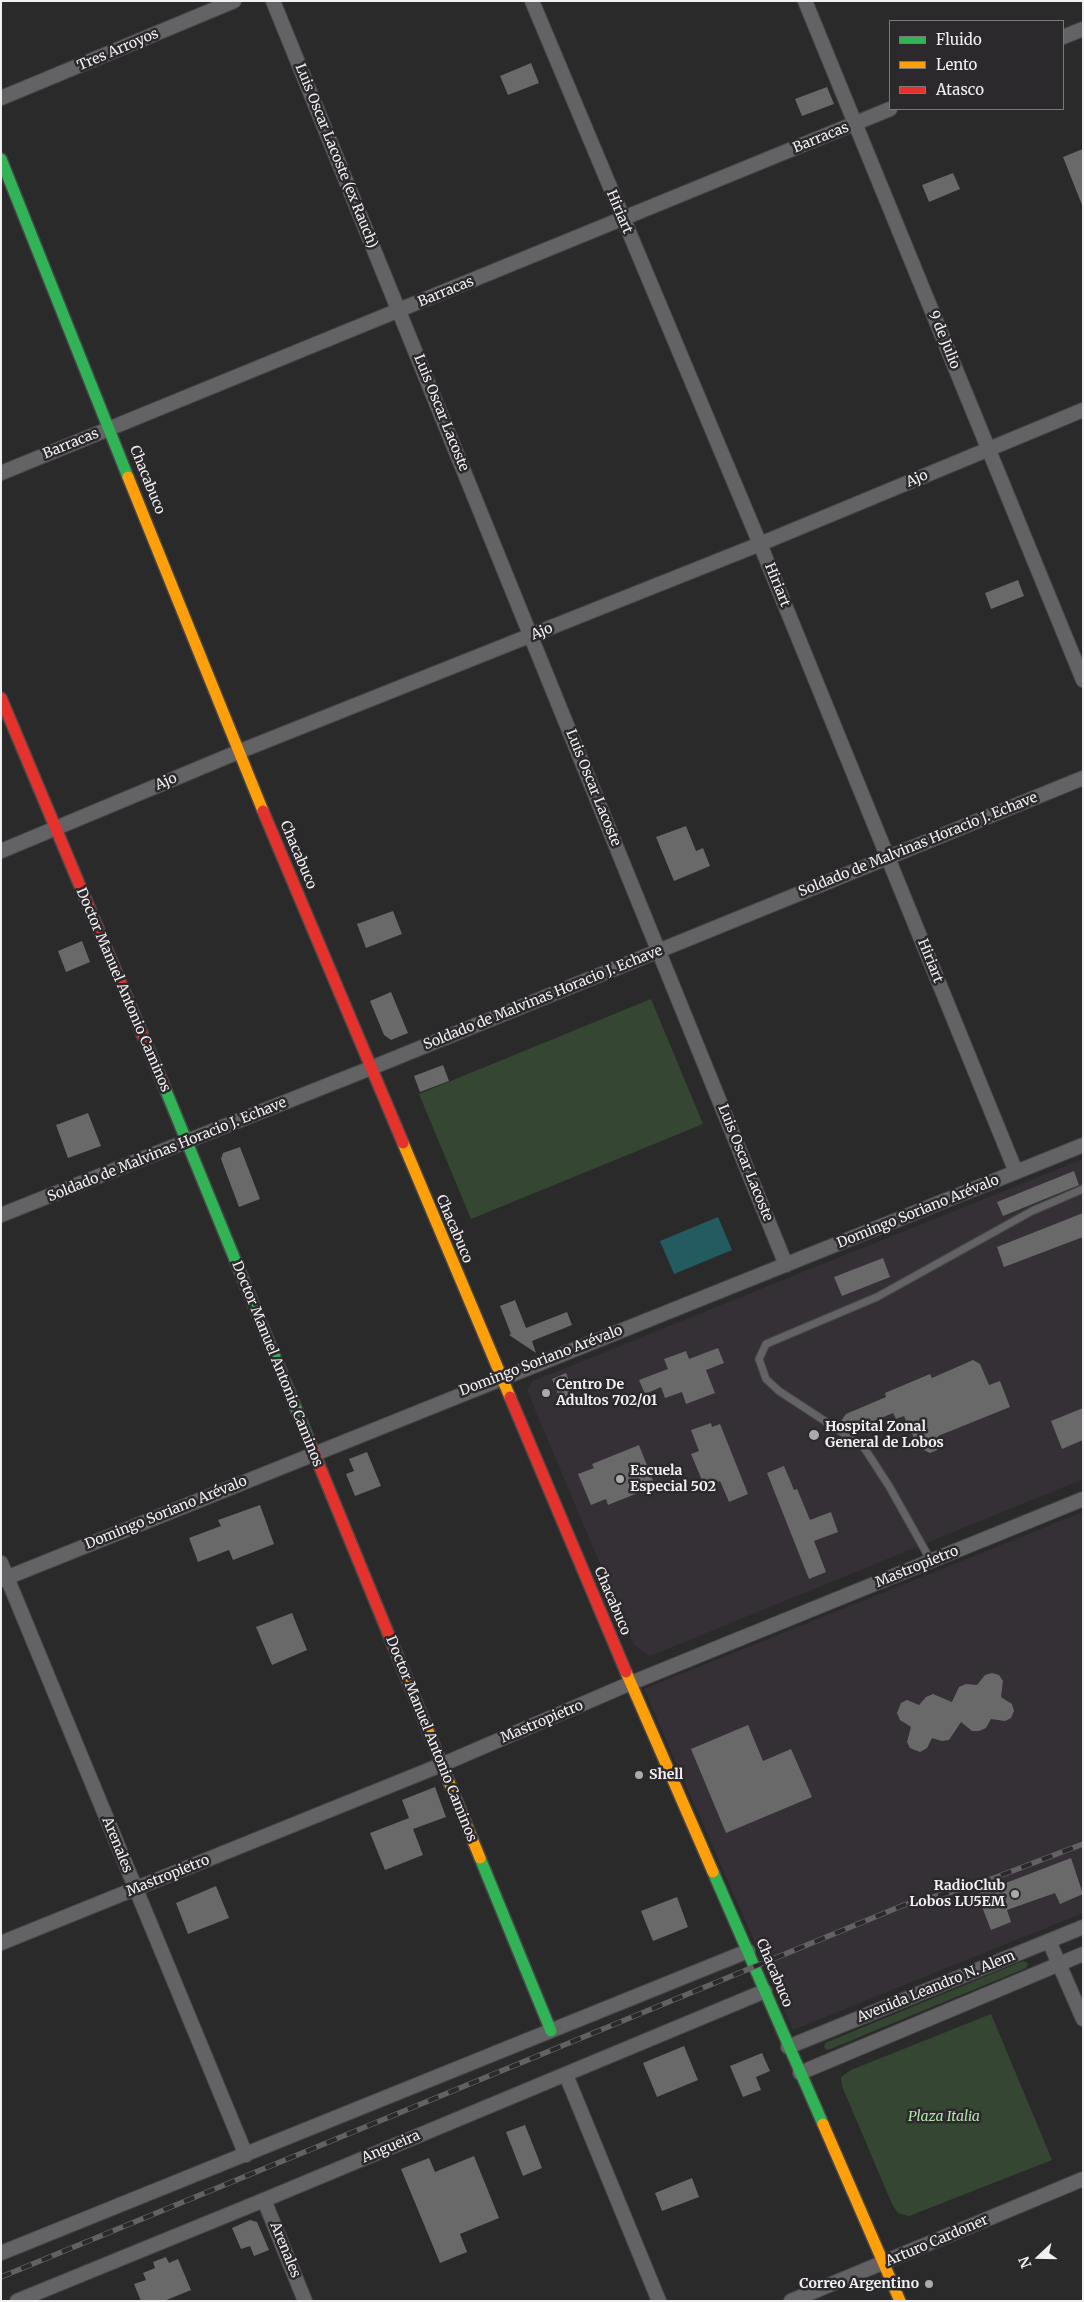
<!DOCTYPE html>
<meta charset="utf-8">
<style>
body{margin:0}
#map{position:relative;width:1084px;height:2302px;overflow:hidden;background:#2b2a2b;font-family:Merriweather,serif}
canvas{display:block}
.frame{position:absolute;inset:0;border:2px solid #f1eff1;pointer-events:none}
.legend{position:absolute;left:889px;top:20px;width:175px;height:90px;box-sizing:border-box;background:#2b292c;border:1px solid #7a787b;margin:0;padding:6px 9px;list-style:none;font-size:15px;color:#f1eff1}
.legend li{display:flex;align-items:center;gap:10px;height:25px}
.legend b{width:25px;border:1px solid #7a787b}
.north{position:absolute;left:1014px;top:2232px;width:50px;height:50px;-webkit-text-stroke:4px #2b292c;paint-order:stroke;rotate:249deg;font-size:14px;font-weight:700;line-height:20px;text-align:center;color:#f1eff1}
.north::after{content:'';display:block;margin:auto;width:18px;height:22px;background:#f1eff1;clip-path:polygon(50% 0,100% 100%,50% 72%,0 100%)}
</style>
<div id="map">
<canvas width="1084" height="2302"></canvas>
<div class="frame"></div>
<ul class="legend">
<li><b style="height:6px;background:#30b455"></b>Fluido</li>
<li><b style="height:6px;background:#ff9f0a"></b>Lento</li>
<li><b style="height:6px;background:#e5322d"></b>Atasco</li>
</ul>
<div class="north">N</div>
</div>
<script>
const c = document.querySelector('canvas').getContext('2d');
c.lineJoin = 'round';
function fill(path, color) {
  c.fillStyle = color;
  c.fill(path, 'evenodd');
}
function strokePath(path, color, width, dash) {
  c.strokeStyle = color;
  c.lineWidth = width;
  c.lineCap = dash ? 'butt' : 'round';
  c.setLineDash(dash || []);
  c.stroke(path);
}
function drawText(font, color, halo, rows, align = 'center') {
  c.font = font + ' Merriweather,serif';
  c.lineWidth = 5;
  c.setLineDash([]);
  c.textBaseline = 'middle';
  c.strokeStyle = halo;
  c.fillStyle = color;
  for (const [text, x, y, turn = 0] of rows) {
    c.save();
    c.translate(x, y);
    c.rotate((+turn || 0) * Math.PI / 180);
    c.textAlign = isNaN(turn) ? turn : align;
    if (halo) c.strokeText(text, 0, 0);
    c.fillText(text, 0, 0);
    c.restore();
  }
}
const built = new Path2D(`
 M1083 1159V1479L650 1656 634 1645 527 1390 533 1381Z
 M1083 1512V1913L793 2030 644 1689Z`);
const green = new Path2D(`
 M651 999 703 1124 471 1219 419 1094Z
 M1023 1961 1028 1963 1026 1968 828 2050 824 2048 825 2043Z
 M991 2014 1052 2160 909 2216 898 2213 892 2204 842 2086 841 2077 851 2070Z`);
const water = new Path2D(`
 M718 1217 732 1250 674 1274 660 1241Z`);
const building = new Path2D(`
 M531 63 539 83 508 95 500 76Z
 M827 87 834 104 802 116 795 99Z
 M1083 149V205H1082L1063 157Z
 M953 173 960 189 929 202 922 185Z
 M1018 580 1024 596 991 609 985 593Z
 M686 826 696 851 703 848 710 866 674 881 656 837Z
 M393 911 402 934 366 948 357 924Z
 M82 941 90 962 66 972 58 951Z
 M391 992 408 1033 391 1040 384 1035 370 1001Z
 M443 1065 449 1081 420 1092 414 1076Z
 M88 1113 101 1146 68 1158 56 1125Z
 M240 1147 260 1199 239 1207 221 1159 223 1153Z
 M1074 1171 1079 1185 1003 1216 997 1202Z
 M1083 1213V1237L1004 1267 997 1247Z
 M883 1258 890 1277 842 1296 834 1277Z
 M515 1300 526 1328 567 1312 572 1325 532 1341 536 1353 509 1335 511 1334 500 1306Z
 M718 1348 724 1363 706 1370 715 1393 686 1404 682 1392 665 1398 661 1387 645 1394 639 1380 668 1369 664 1359 686 1351 689 1359Z
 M973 1360 980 1364 989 1385 1000 1381 1010 1407 938 1436 942 1444 937 1450 930 1453 924 1450 920 1440 914 1438 904 1416 896 1419 893 1413 853 1430 843 1426 841 1421 846 1414 886 1397 885 1393 930 1374 932 1378Z
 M566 1373 574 1393 560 1399 552 1379Z
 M1083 1408V1440L1062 1449 1051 1421Z
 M711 1423 712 1427 720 1424 748 1494 729 1502 720 1481 718 1482 717 1480 704 1485 691 1454 699 1451 691 1430Z
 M639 1445 655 1486 608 1505 606 1499 591 1505 578 1474 594 1468 592 1464Z
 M367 1452 381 1486 355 1496 346 1474 354 1471 349 1459Z
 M784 1466 794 1490 797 1489 810 1520 831 1512 838 1532 814 1541 826 1572 809 1579 767 1473Z
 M260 1505 274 1544 233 1560 229 1550 198 1562 189 1538 221 1526 218 1520Z
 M292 1613 307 1650 272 1665 256 1627Z
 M992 1673 999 1675 1003 1681 1001 1697 1012 1704 1014 1711 1011 1718 1005 1721 991 1719 986 1728 979 1731H972L961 1722 949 1740 942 1741 932 1738 927 1748 920 1752 910 1748 907 1742 911 1727 900 1720 897 1713 901 1703 907 1700 919 1705 926 1697 933 1694 952 1702 959 1687 966 1684 977 1685 985 1675Z
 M748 1725 763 1761 791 1749 812 1797 726 1833 691 1749Z
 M435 1787 446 1817 413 1829 423 1855 385 1870 370 1833 409 1818 402 1800Z
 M1071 1858 1083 1894 1060 1904 1055 1893 1007 1910 1011 1922 991 1930 977 1894Z
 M216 1886 229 1918 188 1934 176 1903Z
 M677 1897 688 1927 653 1941 641 1911Z
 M684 2046 698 2080 657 2097 643 2063Z
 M762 2053 770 2071 756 2077 761 2090 743 2097 730 2066Z
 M525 2125 542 2168 523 2176 506 2132Z
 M474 2156 499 2218 460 2234 467 2252 440 2263 401 2169 429 2158 435 2172Z
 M692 2178 699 2197 662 2211 655 2193Z
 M250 2220 257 2222 269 2250 254 2256 250 2246 241 2249 232 2228Z
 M166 2257 169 2263 178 2259 191 2290 164 2301H141L134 2284 146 2280 143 2273 155 2268 153 2262Z`);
const lane = new Path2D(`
 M931 1561 889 1486 863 1446 779 1391 766 1379 759 1359 766 1344 877 1297 1032 1211 1083 1189`);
const street = new Path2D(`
 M273 1 786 1265
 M532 1 760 544 1016 1172
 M805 1 1083 680
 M1063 37 1083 29
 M1 98 234 1
 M1 473 890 109
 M1 851 238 752 760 544 1083 410
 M1 1215 371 1068 1083 778
 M1 1563 246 2155
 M1 1580C361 1432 723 1291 1083 1145
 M1049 1941 1083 2019
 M1 1943 441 1765 631 1683 1083 1499
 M788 2047 1083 1927
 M800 2073 1083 1954
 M566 2075 659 2301
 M264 2200 305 2301
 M1 2253 748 1951
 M17 2301 264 2200 765 1991
 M791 2301 1083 2179`);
const fast = new Path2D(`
 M1 159 128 477
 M164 1086 308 1438
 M480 1858 551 2031
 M713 1872 823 2124`);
const slow = new Path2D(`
 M128 477 263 811
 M403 1143 510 1397
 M404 1672 480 1858
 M626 1672 713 1872
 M823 2124 900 2301`);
const jam = new Path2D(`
 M1 698 164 1086
 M263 811 403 1143
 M510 1397 626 1672
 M308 1438 404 1672`);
const rail = new Path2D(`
 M1 2277 904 1905 973 1886 1083 1844`);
const markers = [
 [546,1393,5,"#acaaac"],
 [814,1435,6,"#acaaac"],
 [620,1479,5,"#acaaac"],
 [639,1775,5,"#acaaac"],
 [1015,1894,5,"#acaaac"],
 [929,2284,5,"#acaaac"]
];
const streetNames = [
 ["Tres Arroyos",118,50,-23],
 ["Barracas",821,138,-22],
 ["Luis Oscar Lacoste (ex Rauch)",336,156,68],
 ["Hiriart",619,212,67],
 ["Barracas",446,292,-22],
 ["9 de Julio",944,340,68],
 ["Luis Oscar Lacoste",441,413,68],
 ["Barracas",71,444,-22],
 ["Ajo",917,479,-23],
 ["Chacabuco",147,480,68],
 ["Hiriart",777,585,68],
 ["Ajo",542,632,-22],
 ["Ajo",166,782,-23],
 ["Luis Oscar Lacoste",593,788,68],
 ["Soldado de Malvinas Horacio J. Echave",918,845,-22],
 ["Chacabuco",298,855,67],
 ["Hiriart",930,961,68],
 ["Doctor Manuel Antonio Caminos",123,990,67],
 ["Soldado de Malvinas Horacio J. Echave",543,998,-22],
 ["Soldado de Malvinas Horacio J. Echave",167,1150,-22],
 ["Luis Oscar Lacoste",745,1163,68],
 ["Domingo Soriano Arévalo",918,1212,-22],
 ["Chacabuco",454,1229,67],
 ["Domingo Soriano Arévalo",541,1361,-21],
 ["Doctor Manuel Antonio Caminos",277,1364,68],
 ["Domingo Soriano Arévalo",166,1513,-22],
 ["Mastropietro",917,1567,-22],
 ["Chacabuco",612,1601,67],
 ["Mastropietro",542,1722,-23],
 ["Doctor Manuel Antonio Caminos",431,1739,68],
 ["Arenales",117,1845,68],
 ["Mastropietro",168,1876,-22],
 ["Chacabuco",774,1973,67],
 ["Avenida Leandro N. Alem",936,1987,-22],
 ["Angueira",391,2147,-23],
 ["Arturo Cardoner",937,2241,-23],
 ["Arenales",285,2250,68]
];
const poiNames = [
 ["Centro De",556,1385],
 ["Adultos 702/01",556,1401],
 ["Hospital Zonal",825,1427],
 ["General de Lobos",825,1443],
 ["Escuela",630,1471],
 ["Especial 502",630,1487],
 ["Shell",649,1775],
 ["RadioClub",1005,1886,"right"],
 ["Lobos LU5EM",1005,1902,"right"],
 ["Correo Argentino",919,2284,"right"]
];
const parkNames = [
 ["Plaza Italia",944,2117]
];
fill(built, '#353036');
fill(green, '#354732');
fill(water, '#235b60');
fill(building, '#6a6969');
strokePath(lane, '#484748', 9);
strokePath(street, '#484748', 16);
strokePath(fast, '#484748', 14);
strokePath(slow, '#484748', 14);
strokePath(jam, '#484748', 14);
strokePath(lane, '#636264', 7);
strokePath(street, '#636264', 14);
strokePath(fast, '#30b455', 11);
strokePath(slow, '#ff9f0a', 11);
strokePath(jam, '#e5322d', 11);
strokePath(rail, '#636263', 5.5);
strokePath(rail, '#2b292c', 4, [11]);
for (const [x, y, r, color] of markers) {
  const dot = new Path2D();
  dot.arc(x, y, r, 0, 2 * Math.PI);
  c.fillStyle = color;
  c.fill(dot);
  strokePath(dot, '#2b292c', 2);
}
drawText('14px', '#f1eff1', '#2b292c', streetNames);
drawText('bold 14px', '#f1eff1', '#2b292c', poiNames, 'left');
drawText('italic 14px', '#b2e3aa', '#2b292c', parkNames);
</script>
